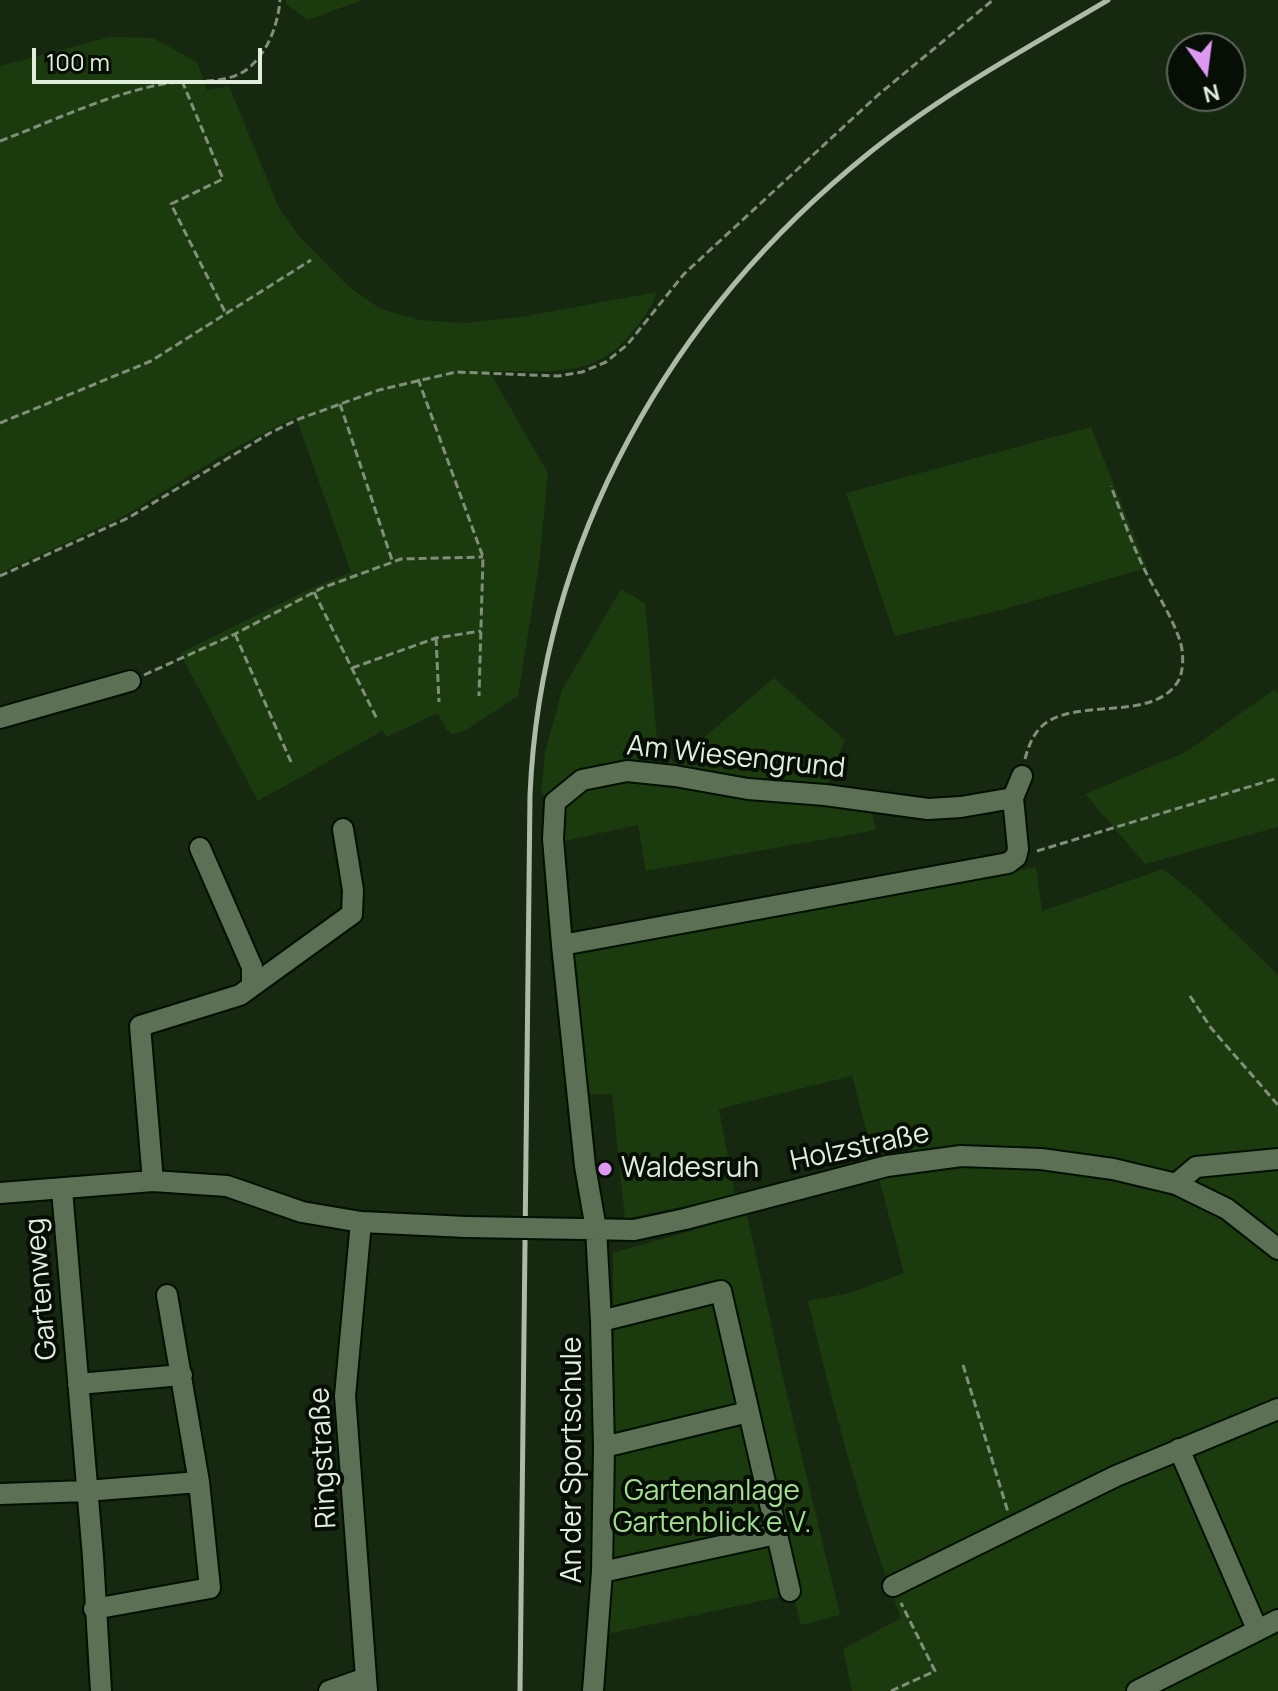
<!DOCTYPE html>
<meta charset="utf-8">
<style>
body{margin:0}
#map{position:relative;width:1278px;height:1691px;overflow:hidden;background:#16280f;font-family:Manrope,sans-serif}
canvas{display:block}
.north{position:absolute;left:1166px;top:32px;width:80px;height:80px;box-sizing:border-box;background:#070e05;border:2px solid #5e675b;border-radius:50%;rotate:166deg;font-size:22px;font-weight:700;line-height:32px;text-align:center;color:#e1eddd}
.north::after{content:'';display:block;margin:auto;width:28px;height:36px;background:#dd98f3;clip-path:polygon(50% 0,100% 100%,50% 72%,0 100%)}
.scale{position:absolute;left:32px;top:48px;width:230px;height:36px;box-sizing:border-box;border:4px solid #e1eddd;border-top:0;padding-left:10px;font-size:24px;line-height:28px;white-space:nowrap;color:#e1eddd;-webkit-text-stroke:6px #070e05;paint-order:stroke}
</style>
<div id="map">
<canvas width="1278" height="1691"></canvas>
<div class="north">N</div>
<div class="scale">100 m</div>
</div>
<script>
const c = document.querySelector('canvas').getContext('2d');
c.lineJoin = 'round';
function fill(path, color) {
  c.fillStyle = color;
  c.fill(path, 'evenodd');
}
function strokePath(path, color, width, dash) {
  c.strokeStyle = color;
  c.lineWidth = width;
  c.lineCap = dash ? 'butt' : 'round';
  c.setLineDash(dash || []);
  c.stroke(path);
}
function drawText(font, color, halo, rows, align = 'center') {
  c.font = font + ' Manrope,sans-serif';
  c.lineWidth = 8;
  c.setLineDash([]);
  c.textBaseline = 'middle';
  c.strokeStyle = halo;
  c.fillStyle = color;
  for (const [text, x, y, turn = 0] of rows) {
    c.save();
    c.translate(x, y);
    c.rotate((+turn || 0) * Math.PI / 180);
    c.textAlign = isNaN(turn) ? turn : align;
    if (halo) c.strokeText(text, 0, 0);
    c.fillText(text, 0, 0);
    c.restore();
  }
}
const green = new Path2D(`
 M286 0H362L308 20 286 4Z
 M110 37 153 38 197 62 207 90 229 86 279 208 299 236 349 287 381 309 420 320 464 323 521 317 657 292C651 310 642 320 630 335 592 381 542 370 489 371L548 473 539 565 518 696 466 730 452 734 446 729 438 713 387 737 382 731 258 801 180 653 312 588 351 572 296 417 233 449 121 518 0 573V66Z
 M1091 427 1147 568 1005 609 895 636 846 493Z
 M621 589 645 603 657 739 674 763 774 678 845 740 827 785 871 808 876 830 646 871 638 825 560 842 562 807 541 793 545 753 562 690Z
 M1275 689 1278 694V827L1145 864 1085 794 1186 752Z
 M1036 867 1042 911 1163 869 1195 894 1278 975V1691H852L843 1649 901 1618C862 1514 833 1409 808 1301L849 1293 904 1273 852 1076 719 1109 735 1195 625 1219 612 1094 580 1095 572 955Z
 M747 1215 783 1378 840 1615 801 1625 793 1594 607 1634 615 1467 613 1253Z`);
const path = new Path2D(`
 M182 81 223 179 171 204 226 314
 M0 141C53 121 106 95 163 84 190 79 229 87 251 66 269 49 278 24 280 0
 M418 379 483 557 479 696
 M340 404 392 560
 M0 423 151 361 311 260
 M0 576 128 518 270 433 299 419 379 390 456 372 558 376 582 372 606 362 627 345 684 274 878 95 993 0
 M314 592 378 721
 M235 634 291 762
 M436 638 439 702
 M352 668 436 638 481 631
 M144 675 235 634 322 588 401 559 483 557
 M1025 759C1028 748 1032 736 1041 727 1073 696 1150 723 1177 683 1184 673 1184 653 1180 641 1171 613 1152 587 1140 560 1129 536 1120 510 1111 486
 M1037 851 1278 778
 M1190 996 1211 1028 1278 1105
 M963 1365 1008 1512
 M891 1691 935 1671 901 1603`);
const minor = new Path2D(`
 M0 718 130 681
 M200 848 252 967V986
 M562 945 1008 863 1016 857 1018 849 1013 798
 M153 1181 140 1026 240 995 352 914 353 890 343 829
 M1176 1184 1196 1167 1278 1159
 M62 1190 93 1557 101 1691
 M0 1193 153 1181 227 1186 302 1212 361 1222 466 1227
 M361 1222 345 1396 367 1691
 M585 1229 634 1230 685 1219 887 1166 961 1156 1041 1159 1113 1169 1176 1184 1227 1209 1278 1249
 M601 1321 721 1291 790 1591
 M78 1384 182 1375
 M604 1447 748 1412
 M1179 1449 1257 1629
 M0 1494 86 1491 199 1482
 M602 1572 776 1534
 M893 1586 1116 1476 1278 1409
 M94 1609 210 1588 199 1482 167 1295
 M329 1691 366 1678
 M593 1691 602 1572 604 1447 601 1321 596 1229 585 1166 562 945 553 839 555 802 582 780 627 771 675 776 748 789 825 795 928 809 961 807 1013 798 1022 776
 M1137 1691 1278 1620`);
const rail = new Path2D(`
 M520 1691 530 795C541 540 671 312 869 153 942 94 1027 48 1108 0`);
const minorBridge = new Path2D(`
 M466 1227 582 1229`);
const markers = [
 [605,1169,8,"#dd98f3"]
];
const streetNames = [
 ["Am Wiesengrund",736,758,6],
 ["Holzstraße",860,1148,-12],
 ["Gartenweg",42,1289,-95],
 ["Ringstraße",324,1458,-93],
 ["An der Sportschule",573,1460,-90]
];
const poiNames = [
 ["Waldesruh",621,1169]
];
const parkNames = [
 ["Gartenanlage",712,1492],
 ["Gartenblick e.V.",712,1524]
];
fill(green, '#1b3b0e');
strokePath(minor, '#021000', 24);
strokePath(path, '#808f7a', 3, [8, 4]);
strokePath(minor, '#5b7054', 20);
strokePath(rail, '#acbaa8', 5);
strokePath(minorBridge, '#021000', 24, []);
strokePath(minorBridge, '#5b7054', 20);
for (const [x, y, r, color] of markers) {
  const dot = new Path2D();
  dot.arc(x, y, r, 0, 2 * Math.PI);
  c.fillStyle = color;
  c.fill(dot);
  strokePath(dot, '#070e05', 3);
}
drawText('28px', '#e1eddd', '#070e05', streetNames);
drawText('28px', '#e1eddd', '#070e05', poiNames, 'left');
drawText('28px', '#a4e090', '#070e05', parkNames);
</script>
